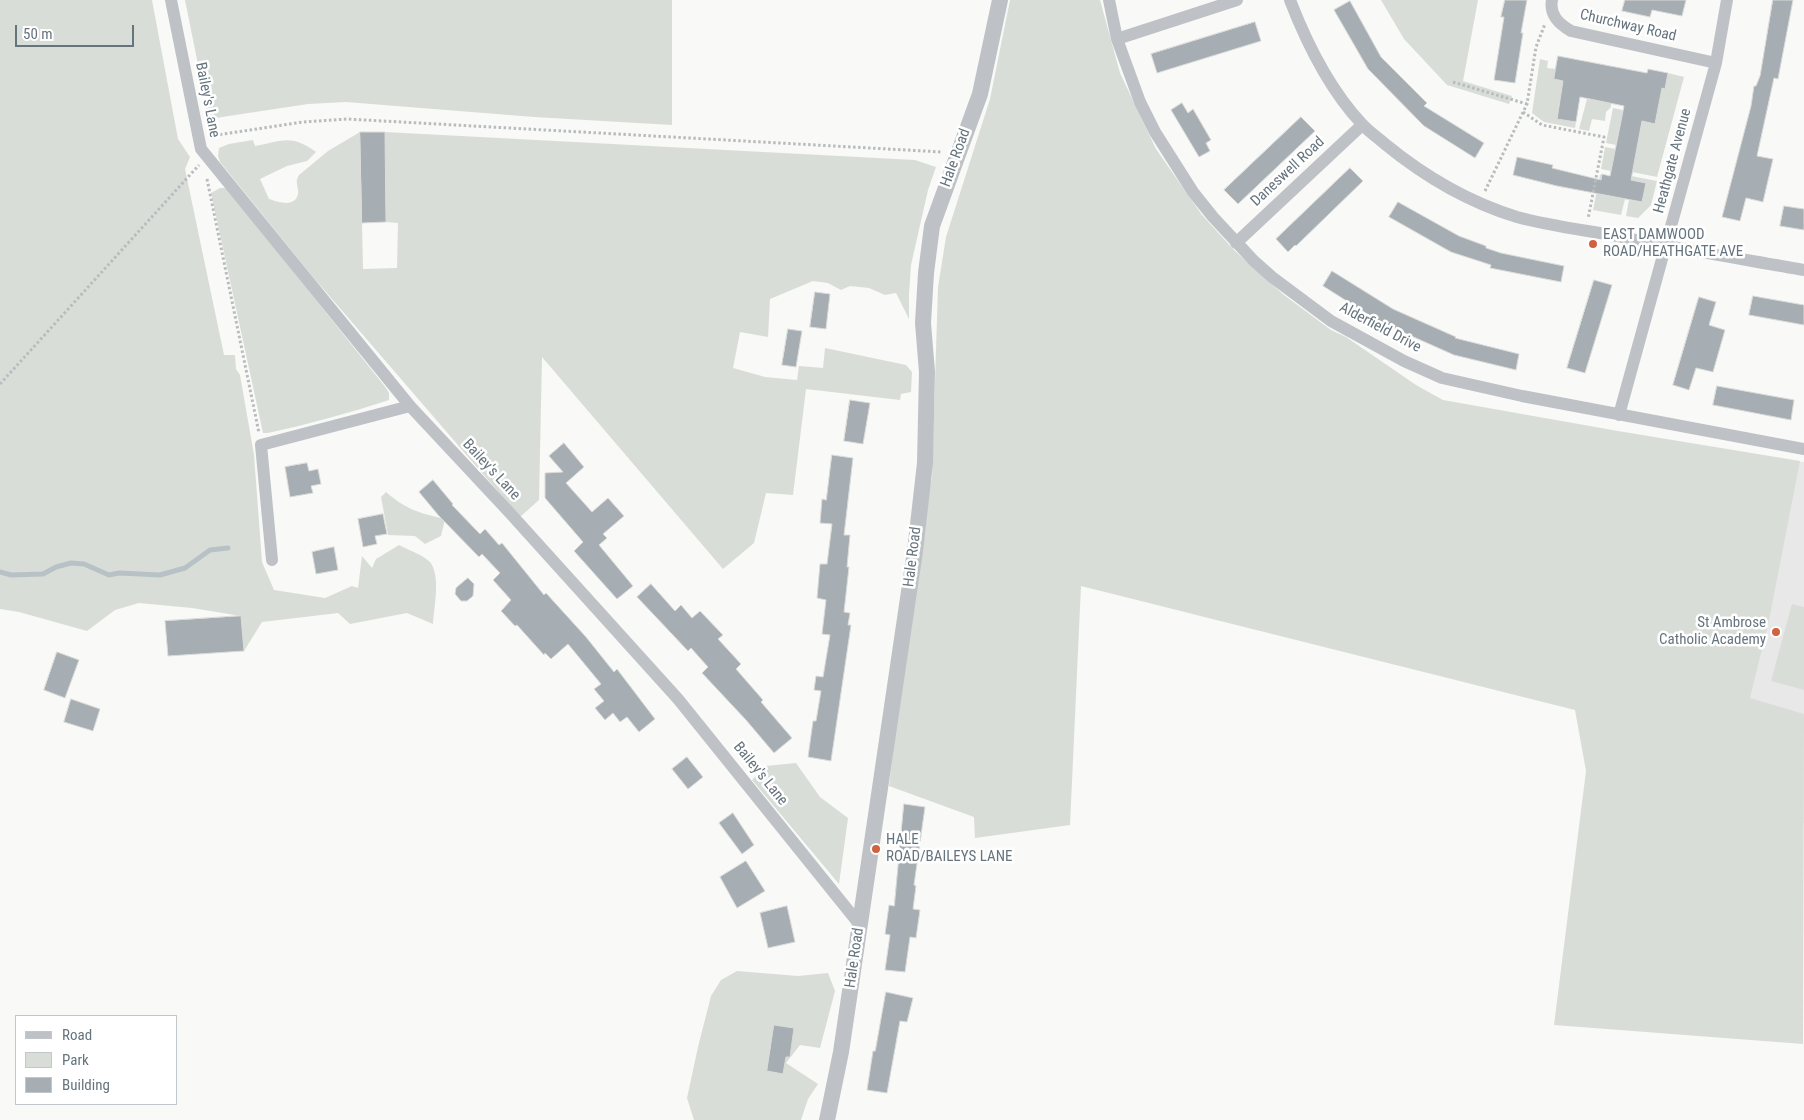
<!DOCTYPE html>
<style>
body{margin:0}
#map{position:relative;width:1804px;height:1120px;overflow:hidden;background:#f9f9f7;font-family:"Roboto Condensed",sans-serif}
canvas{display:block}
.legend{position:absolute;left:15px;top:1015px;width:162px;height:90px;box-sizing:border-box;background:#fff;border:1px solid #c2c7cb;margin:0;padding:6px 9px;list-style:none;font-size:15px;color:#66747e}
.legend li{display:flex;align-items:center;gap:10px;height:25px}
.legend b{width:25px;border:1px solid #c2c7cb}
.scale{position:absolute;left:15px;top:25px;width:119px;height:22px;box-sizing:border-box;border:2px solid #66747e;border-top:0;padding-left:6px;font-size:15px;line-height:18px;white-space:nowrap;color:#66747e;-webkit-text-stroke:4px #fff;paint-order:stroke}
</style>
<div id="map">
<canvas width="1804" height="1120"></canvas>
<ul class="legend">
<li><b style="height:6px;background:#bec2c6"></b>Road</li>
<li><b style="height:14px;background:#d9ddd7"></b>Park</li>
<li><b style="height:14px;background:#a6aeb3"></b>Building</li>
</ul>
<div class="scale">50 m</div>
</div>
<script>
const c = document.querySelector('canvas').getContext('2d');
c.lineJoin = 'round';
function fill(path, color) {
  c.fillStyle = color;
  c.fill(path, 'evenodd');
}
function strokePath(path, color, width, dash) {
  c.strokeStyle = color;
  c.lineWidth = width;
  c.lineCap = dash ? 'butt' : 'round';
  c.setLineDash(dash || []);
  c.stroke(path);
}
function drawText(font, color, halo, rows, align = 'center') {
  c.font = font + ' "Roboto Condensed",sans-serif';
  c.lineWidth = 5;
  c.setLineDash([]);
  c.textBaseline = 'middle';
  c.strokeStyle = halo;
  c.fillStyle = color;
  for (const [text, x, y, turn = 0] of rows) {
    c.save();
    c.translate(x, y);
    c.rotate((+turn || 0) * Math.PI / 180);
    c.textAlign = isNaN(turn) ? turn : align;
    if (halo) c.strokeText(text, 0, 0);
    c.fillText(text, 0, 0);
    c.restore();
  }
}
const built = new Path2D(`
 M1788 460 1804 462V823L1711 801Z`);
const green = new Path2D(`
 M0 0H152L178 139 190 157 185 169 224 355H235L236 369 240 375 254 455 262 562 274 590 325 598 352 586 358 588 362 556 372 568 376 559 399 545C408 550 422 554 430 562 441 576 434 607 433 624L407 613 350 624 338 613 262 622 244 651 241 616 192 608 139 603 115 610 87 631 19 612 0 609Z
 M185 0H672V125L534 117 346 102 308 104 209 119Z
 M1010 0H1100L1120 73 1156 149 1202 215 1234 250 1284 295 1331 330 1346 337 1416 385 1443 400 1618 431 1800 461 1769 620 1750 698 1804 714 1803 1044 1554 1025 1586 771 1575 710 1081 586 1070 825 975 838 974 817 889 786 914 566 932 477 938 287 946 237 990 99Z
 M1381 0H1478L1463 81 1512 96 1509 104 1447 85 1404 39Z
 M1540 59 1548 61 1547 68 1556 69 1567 81 1559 103 1557 118 1576 122 1575 128 1544 122 1532 113Z
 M1668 73 1684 77 1657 177 1632 172 1642 121 1655 124 1660 97 1658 87 1665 88Z
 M1587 99 1611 103V107L1606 112 1605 121 1592 119 1589 131 1579 129Z
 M1613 108 1623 110 1616 145 1606 143Z
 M360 132 363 269 397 268 398 223 386 222 385 132 915 160 936 167 928 190 911 265 909 294V319L896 293 885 295 869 288 850 286 841 290 828 283 813 281 770 299 768 337 740 332 733 368 765 377 797 380 799 366 823 368 825 348 906 365 912 372 911 392 901 394 900 400 806 389 793 495 766 493 754 543 723 569 542 357 539 500 520 517 313 277 220 162 218 156 219 148 229 144 253 140 255 146C284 141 290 134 316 152L307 161 287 166 260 179 269 199C278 202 295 208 298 194 299 187 294 182 299 175L328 151Z
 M1605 147 1616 149 1611 171 1601 169Z
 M1602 174 1599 194 1625 199 1621 215 1593 210 1600 175Z
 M1631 176 1657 181 1651 205 1638 218 1626 216 1629 200 1642 202 1645 183 1631 180Z
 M220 188H227L386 388 389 393V400C349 413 309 424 268 433H263L211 193Z
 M386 492C407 510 419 513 445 519L441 536 425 544 415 536 388 535 381 497Z
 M1792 604 1804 607V690L1771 681Z
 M796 763 820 797 848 818 839 884 752 780 765 766Z
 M737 971 798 976 828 973 835 991 820 1048 800 1045 786 1063 818 1084 808 1099 801 1120H694L687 1098 698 1047 711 996 721 980Z`);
const stream = new Path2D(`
 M0 572 11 575 43 574 56 567 71 563 84 564 109 575 119 573 160 575 185 568 210 550 228 548`);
const building = new Path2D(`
 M1505 0H1527L1521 33H1523L1515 83 1494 80 1504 17H1501Z
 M1625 0H1686L1682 16 1652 10 1650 17 1622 11Z
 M1773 0H1793L1778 79 1774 78 1757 156 1773 159 1763 202 1746 198 1740 221 1722 217 1751 106 1754 86H1756L1760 76Z
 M1350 1 1381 57 1427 103 1424 106 1484 143 1475 158 1424 126 1368 69 1334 10Z
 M1255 22 1261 41 1157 73 1151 54Z
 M1558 56 1647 73 1648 69 1668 73 1665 89 1662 88 1655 124 1642 121 1631 180 1646 183 1642 202 1557 186 1513 175 1517 157 1553 165 1552 168 1601 180 1602 174 1610 176 1624 106 1580 97 1576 122 1557 119 1563 81 1554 79Z
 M1182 103 1188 113 1193 109 1211 140 1206 143 1210 151 1199 157 1171 110Z
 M1301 117 1315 131 1238 204 1224 190Z
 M360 132H385L386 222 362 223Z
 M1350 168 1363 181 1296 246 1295 245 1288 252 1276 239Z
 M1398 202 1459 236 1486 246V248L1501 253 1564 266 1561 282 1490 268 1491 265 1451 252 1389 217Z
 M1784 206 1804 209V230L1780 226Z
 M1332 271 1393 309 1456 337 1455 338 1519 354 1516 370 1454 355 1380 322 1323 286Z
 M1594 280 1612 285 1585 373 1567 368Z
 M815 292 830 294 826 329 810 327Z
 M1753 296 1804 305V325L1749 315Z
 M1699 297 1716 302 1709 325 1725 330 1713 372 1696 368 1689 390 1673 385Z
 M788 329 802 331 796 367 782 365Z
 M1717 386 1794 400 1791 420 1713 405Z
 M850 400 870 403 863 444 844 441Z
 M564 443 584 467 566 483 592 512 608 498 624 516 603 534 607 538 599 545 633 586 617 599 574 551 583 542 545 498V473L563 472 549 456Z
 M832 455 853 458 844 535H850L847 567H849L844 612 850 613 848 625H851L831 761 808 757 813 721H816L821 691 814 690 816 676 823 677 830 635 822 634 826 600 817 598 820 564H827L832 524 820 523 822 499 826 500Z
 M307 463 309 471 318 469 321 484 311 486 313 493 290 497 285 467Z
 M433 480 453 504 452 505 480 534 485 529 499 545 502 543 544 595 546 593 586 637 614 672 617 669 655 719 639 732 627 717 620 722 613 713 605 720 595 708 604 701 594 689 601 684 568 644 551 659 545 653 544 655 517 625 515 626 501 611 511 600 493 580 500 573 482 554 479 557 439 516 419 492Z
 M383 514 387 534 375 536 377 544 363 547 358 519Z
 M334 547 338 570 316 574 312 552Z
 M468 578 474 584 473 596 467 601H461L455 594 456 588Z
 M651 584 675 611 681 605 692 618 700 611 723 635 718 639 741 664 736 669 763 700 761 702 792 738 774 753 746 720 702 673 708 667 691 648 688 651 637 597Z
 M241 616 244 651 168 656 165 621Z
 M57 652 79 660 65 698 44 690Z
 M71 699 100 709 93 731 64 722Z
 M687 757 703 777 688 789 672 769Z
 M904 804 925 807 914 885 916 886 913 909 920 910 916 938 910 937 905 972 885 970 890 935 885 934 889 905 894 906Z
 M733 813 754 845 742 854 719 823Z
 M746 861 765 891 737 908 720 877Z
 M787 906 795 942 768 948 760 913Z
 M886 992 913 998 907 1022 900 1021 887 1093 867 1090 873 1051H875Z
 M774 1025 794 1028 790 1057H786L783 1074 767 1071Z`);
const path = new Path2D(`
 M1453 82 1527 104
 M1523 112 1542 125 1604 137 1588 219
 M210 136 303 122 347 119 942 152
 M207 179 259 433
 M1485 191 1527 104 1536 47 1545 24
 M0 384 199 165`);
const minor = new Path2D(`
 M171 0 201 149 410 406 509 512 678 699 860 925
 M1109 0 1117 39 1140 102 1155 132 1193 192 1213 217 1254 261 1272 277 1331 321 1404 361 1442 378 1522 396 1804 449
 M1290 0C1307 44 1329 89 1362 124 1368 131 1377 137 1385 144 1424 176 1468 202 1517 217 1550 226 1584 230 1617 236 1679 249 1742 259 1804 270
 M1552 0C1549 15 1559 24 1571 31L1716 63
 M1117 39 1237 0
 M1236 243 1362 125
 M1619 415 1716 63 1727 0
 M272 560 261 445 410 406`);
const tertiary = new Path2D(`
 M827 1120 841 1052 915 551 925 463 927 372 923 323 926 273 932 226 980 94 1000 0`);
const markers = [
 [1593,244,5,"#d0623f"],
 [1776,632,5,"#d0623f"],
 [876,849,5,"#d0623f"]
];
const streetNames = [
 ["Churchway Road",1628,26,13],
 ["Bailey's Lane",207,100,79],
 ["Hale Road",956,158,-70],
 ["Heathgate Avenue",1673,161,-75],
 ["Daneswell Road",1288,172,-43],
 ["Alderfield Drive",1380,328,28],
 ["Bailey's Lane",491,470,47],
 ["Hale Road",913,557,-83],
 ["Bailey's Lane",760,774,51],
 ["Hale Road",855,958,-82]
];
const poiNames = [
 ["EAST DAMWOOD",1603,235],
 ["ROAD/HEATHGATE AVE",1603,252],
 ["St Ambrose",1766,623,"right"],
 ["Catholic Academy",1766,640,"right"],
 ["HALE",886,840],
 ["ROAD/BAILEYS LANE",886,857]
];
fill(built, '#e7e8e7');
fill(green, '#d9ddd7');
strokePath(stream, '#b8c2c6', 5);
fill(building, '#a6aeb3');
strokePath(building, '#dbdbd9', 1);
strokePath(path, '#b9bcbe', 3, [2.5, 2.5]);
strokePath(minor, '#bec2c6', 12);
strokePath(tertiary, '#bec2c6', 16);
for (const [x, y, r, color] of markers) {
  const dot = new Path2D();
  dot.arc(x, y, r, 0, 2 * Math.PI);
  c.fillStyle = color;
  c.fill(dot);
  strokePath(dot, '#fff', 2);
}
drawText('15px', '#66747e', '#fff', streetNames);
drawText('15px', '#66747e', '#fff', poiNames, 'left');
</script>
